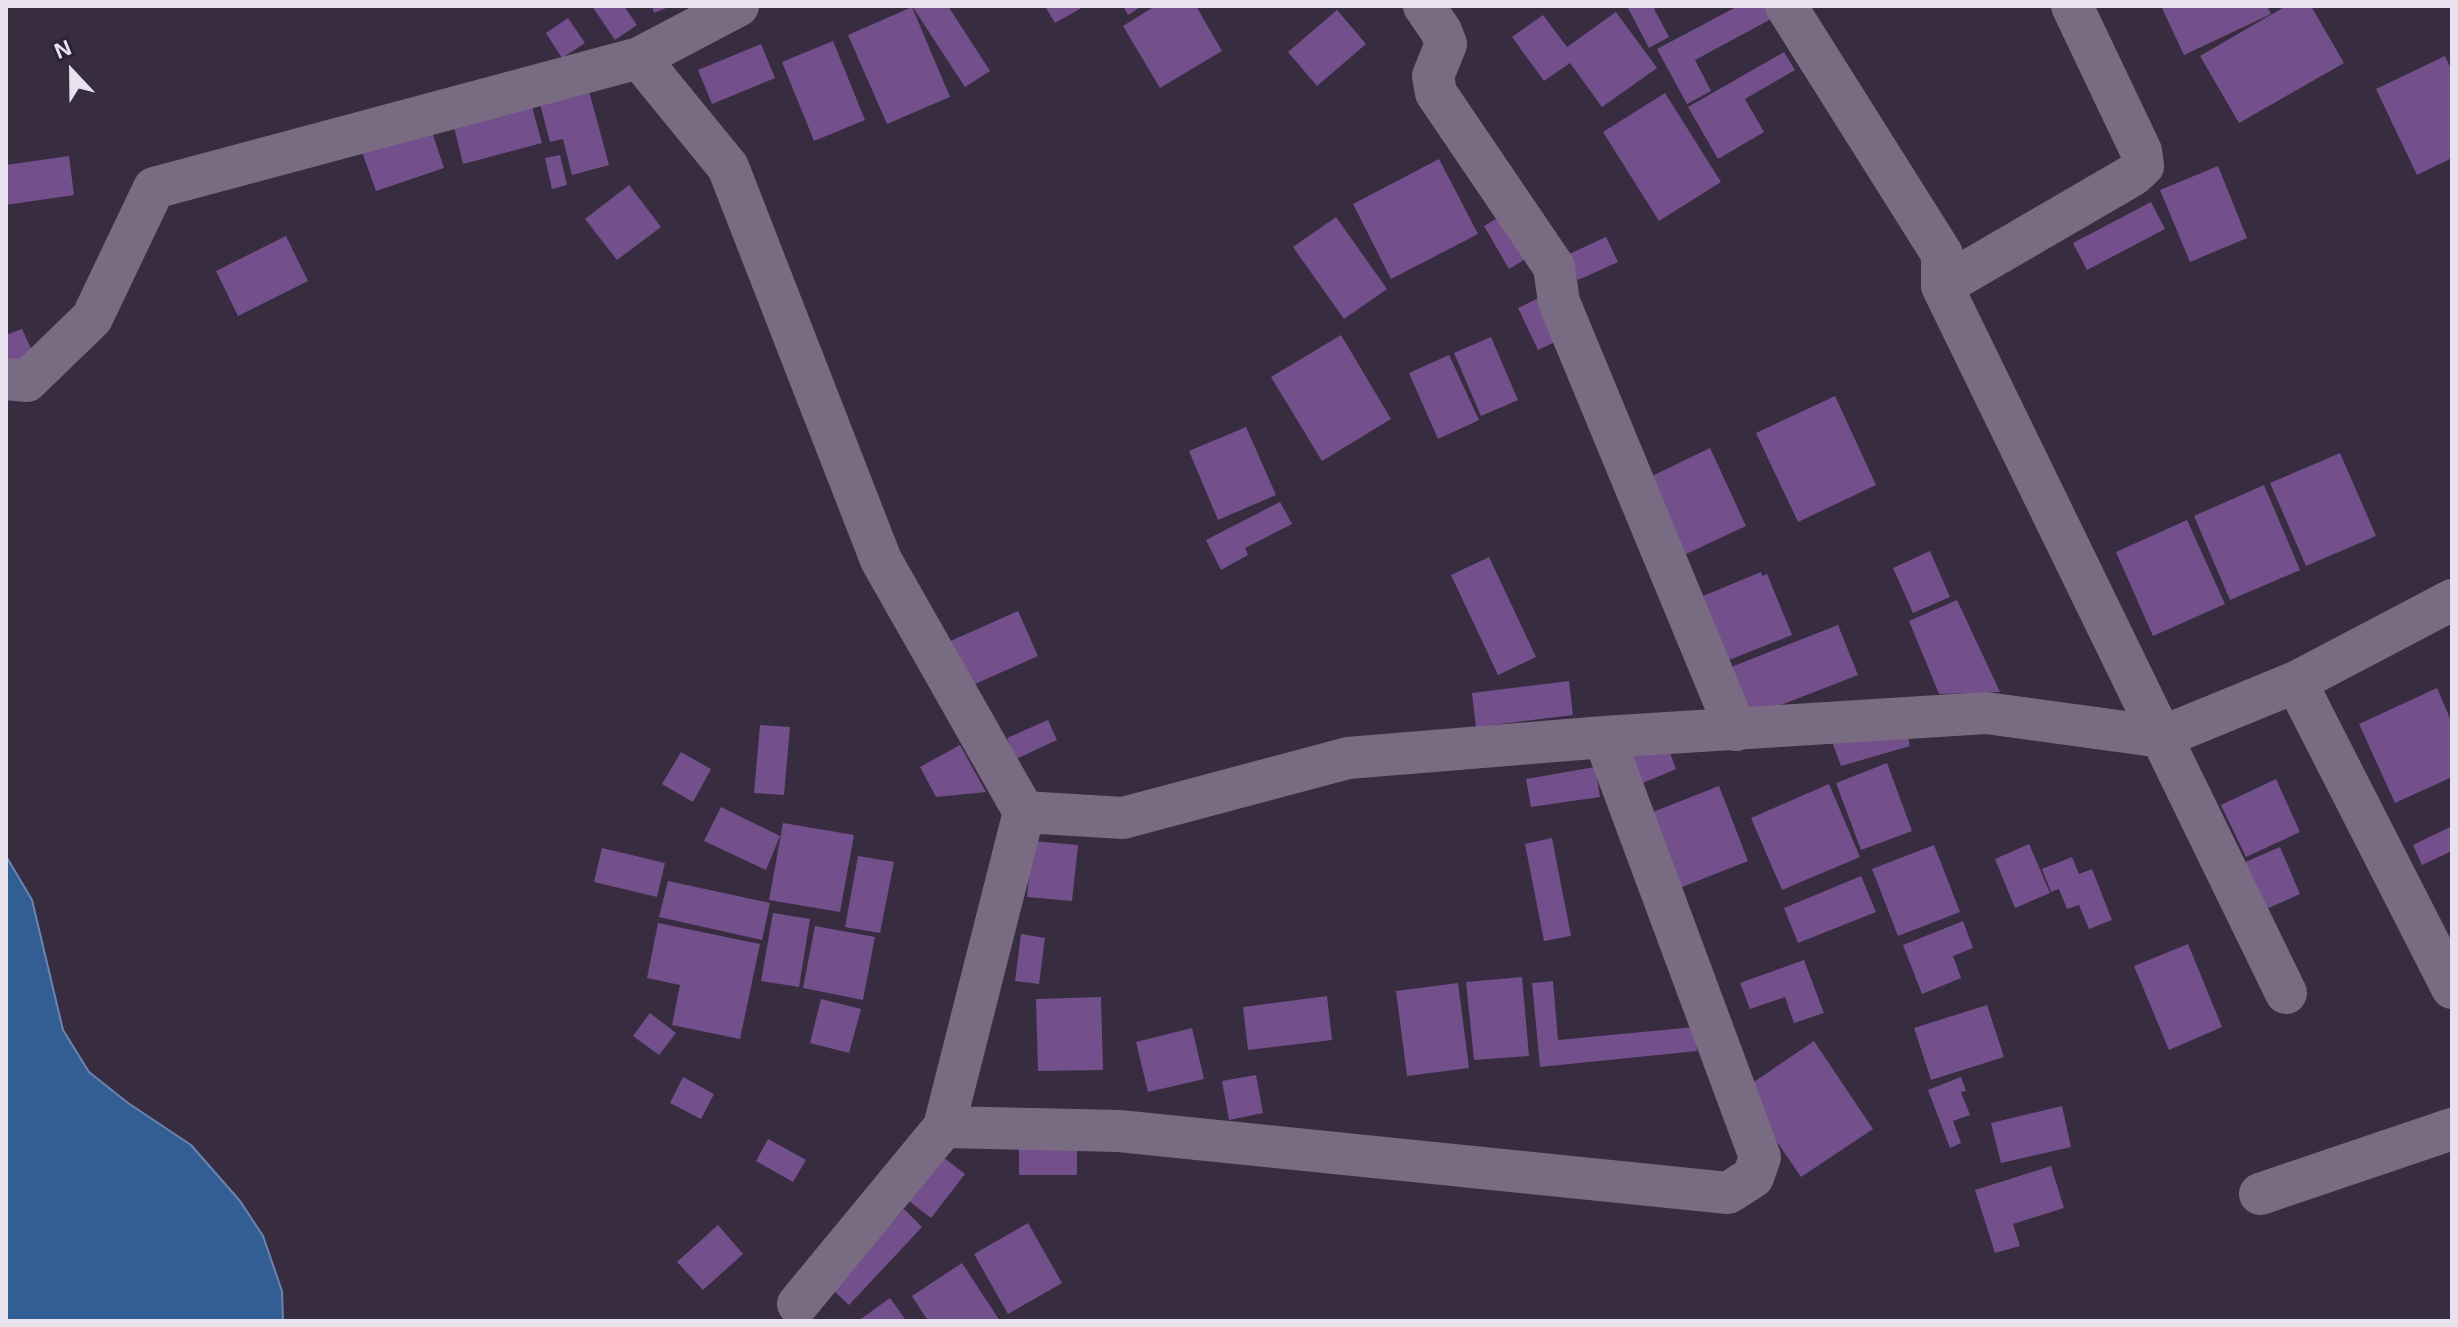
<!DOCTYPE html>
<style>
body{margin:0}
#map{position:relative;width:2458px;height:1327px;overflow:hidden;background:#382c41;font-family:Arial,sans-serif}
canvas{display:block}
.frame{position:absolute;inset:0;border:8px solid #e8e1ee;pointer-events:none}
.north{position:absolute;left:32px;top:32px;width:80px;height:80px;-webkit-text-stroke:6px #2e2336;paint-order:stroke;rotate:338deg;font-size:22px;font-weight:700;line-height:32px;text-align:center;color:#e8e1ee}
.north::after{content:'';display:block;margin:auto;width:28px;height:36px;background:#e8e1ee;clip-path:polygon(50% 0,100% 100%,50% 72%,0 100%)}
</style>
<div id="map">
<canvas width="2458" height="1327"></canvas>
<div class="frame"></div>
<div class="north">N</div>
</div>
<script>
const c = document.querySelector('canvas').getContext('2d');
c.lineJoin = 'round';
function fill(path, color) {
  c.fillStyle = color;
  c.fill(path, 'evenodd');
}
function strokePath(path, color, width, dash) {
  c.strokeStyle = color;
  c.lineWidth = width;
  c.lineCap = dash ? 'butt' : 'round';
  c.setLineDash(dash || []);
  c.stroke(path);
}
const water = new Path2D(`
 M6 856 32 900 63 1030 89 1072 128 1103 191 1145 240 1201 263 1236 282 1291 283 1321H6Z`);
const building = new Path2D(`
 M592 6H624L637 25 615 40Z
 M652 6H671L654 13Z
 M912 6H948L990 71 965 87Z
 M1045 6H1085L1055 23Z
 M1123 6H1142L1128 15Z
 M1155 6H1196L1222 51 1160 88 1123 26Z
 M1627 6H1659L1654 9 1669 37 1649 48Z
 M1738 6H1767L1773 18 1695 60 1711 91 1687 104 1657 49Z
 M2161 6H2267L2271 14 2184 55Z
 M2286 6H2311L2344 63 2239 123 2200 56Z
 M912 7 950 97 887 124 848 35Z
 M1337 10 1366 44 1317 86 1288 52Z
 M1616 12 1657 68 1602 107 1570 63 1544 81 1512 37 1543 15 1567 47Z
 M568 18 585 43 562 58 546 33Z
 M833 41 865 120 814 141 782 62Z
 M761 44 775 78 712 104 698 70Z
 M1784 52 1795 70 1745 99 1764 132 1718 159 1688 107Z
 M2445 56 2452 71V158L2417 175 2376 89Z
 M589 91 609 165 572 175 563 139 550 142 540 104Z
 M1665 93 1721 182 1659 221 1603 132Z
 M532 107 542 143 463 164 454 127Z
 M431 129 444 168 376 191 362 152Z
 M560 155 567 185 552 189 545 158Z
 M69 156 74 195 6 205V165Z
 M1439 159 1478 234 1391 279 1353 204Z
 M2218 166 2247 238 2190 262 2160 190Z
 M629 185 661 227 617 260 585 219Z
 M2151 202 2165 229 2087 270 2073 243Z
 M1510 211 1535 253 1509 269 1484 226Z
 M1336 217 1387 289 1344 319 1293 247Z
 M286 236 308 281 238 316 216 271Z
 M1606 237 1618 262 1578 280 1567 255Z
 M1545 295 1566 337 1538 350 1518 308Z
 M22 329 34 355 6 367V335Z
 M1341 335 1391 419 1322 461 1271 377Z
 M1491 337 1518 400 1481 416 1454 353Z
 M1449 355 1479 420 1438 439 1409 373Z
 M1835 396 1876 485 1798 522 1756 433Z
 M1246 427 1276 495 1218 520 1189 451Z
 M1710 448 1746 526 1686 554 1650 477Z
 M2340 453 2376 536 2306 566 2270 483Z
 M2264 485 2300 570 2230 600 2194 516Z
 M1280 502 1292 524 1245 548 1248 555 1221 570 1206 540Z
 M2187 520 2225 604 2153 636 2116 552Z
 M1930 551 1950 597 1913 613 1893 568Z
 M1489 557 1536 657 1498 675 1451 575Z
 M1761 572 1762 576 1767 574 1792 635 1729 660 1703 596Z
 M1957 600 2000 692 1939 694 1909 621Z
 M1018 611 1038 656 966 688 946 643Z
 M1838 625 1858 675 1750 717 1731 667Z
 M1569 681 1573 715 1476 727 1472 693Z
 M2437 688 2452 723V777L2395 803 2359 724Z
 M1048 720 1057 740 1016 759 1007 738Z
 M760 725 790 727 784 795 754 793Z
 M1905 726 1910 746 1841 766 1827 728Z
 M1666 742 1676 769 1638 785 1626 747Z
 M960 745 986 792 936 797 920 767Z
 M681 752 711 769 693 802 662 784Z
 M1887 763 1912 831 1861 850 1836 783Z
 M1595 767 1600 797 1531 807 1526 779Z
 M2276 779 2300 832 2246 857 2221 805Z
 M1829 784 1860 857 1782 890 1751 818Z
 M1719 786 1748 861 1677 889 1648 814Z
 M721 807 780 836 766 870 704 841Z
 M783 823 854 835 840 912 769 900Z
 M2452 826V851L2422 865 2413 845Z
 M1552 838 1571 936 1544 941 1525 844Z
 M1032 841 1078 845 1072 901 1027 897Z
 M2029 844 2050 893 2015 908 1995 859Z
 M1934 845 1960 912 1898 936 1872 869Z
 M2280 847 2300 894 2262 911 2241 864Z
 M602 848 665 863 657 897 594 882Z
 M858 856 894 862 880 933 845 927Z
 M2072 857 2079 874 2092 869 2112 920 2089 929 2079 905 2067 909 2059 889 2051 892 2042 869Z
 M1861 876 1876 912 1798 943 1784 908Z
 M668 881 770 903 762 940 659 917Z
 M773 913 810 919 799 987 761 981Z
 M1963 921 1973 948 1953 956 1961 978 1922 994 1903 945Z
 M658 923 760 944 740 1039 672 1025 680 985 647 978Z
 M815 926 875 937 863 1000 803 988Z
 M1021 934 1045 938 1039 984 1015 981Z
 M2188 944 2222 1027 2169 1050 2134 966Z
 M1804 960 1824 1013 1794 1023 1785 997 1750 1009 1740 983Z
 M1522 977 1529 1056 1474 1060 1466 982Z
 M1553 981 1558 1040 1695 1027 1697 1051 1540 1067 1532 983Z
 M1458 983 1469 1068 1407 1076 1396 991Z
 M1327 996 1332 1040 1248 1050 1243 1007Z
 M1101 997 1103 1070 1038 1071 1036 999Z
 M821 999 861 1009 849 1053 810 1043Z
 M1987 1005 2004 1057 1931 1080 1914 1028Z
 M650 1013 676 1033 659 1055 633 1036Z
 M1192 1028 1204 1079 1148 1092 1136 1042Z
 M1814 1041 1873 1129 1801 1177 1742 1090Z
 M1256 1075 1263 1113 1229 1120 1222 1081Z
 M683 1077 714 1094 701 1119 670 1103Z
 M1961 1077 1966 1091 1961 1092 1970 1115 1953 1121 1961 1143 1950 1148 1928 1090Z
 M2062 1106 2071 1147 2001 1163 1991 1123Z
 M1019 1138H1077V1175H1019Z
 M768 1139 806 1160 793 1182 756 1161Z
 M939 1154 965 1174 931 1218 905 1198Z
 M2051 1166 2064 1208 2013 1224 2020 1246 1995 1253 1975 1190Z
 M904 1209 922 1227 849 1305 831 1288Z
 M1028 1223 1062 1283 1008 1314 974 1254Z
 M718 1225 743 1254 703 1290 677 1262Z
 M962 1263 1000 1321H928L912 1296Z
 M890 1298 905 1319 858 1321Z`);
const minor = new Path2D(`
 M1424 6 1441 31 1446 44 1433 76 1436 93 1554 267 1559 302 1736 730
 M1786 6 1942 254V286L2286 993
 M639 58 728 167 881 560 1024 812 1123 818 1348 758 1604 737 1986 713 2162 737 2296 682 2452 600
 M1942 286 2133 175 2143 166 2141 151 2072 6
 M6 379 27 381 92 318 154 188 639 58 738 6
 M2296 682 2452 988
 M944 1127 1119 1131 1728 1193 1753 1177 1760 1157 1604 737
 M2260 1194 2452 1129
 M798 1304 944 1127 1024 812`);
fill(water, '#335e94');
strokePath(water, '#6985af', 2);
fill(building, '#73508b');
strokePath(minor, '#786b82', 42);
</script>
